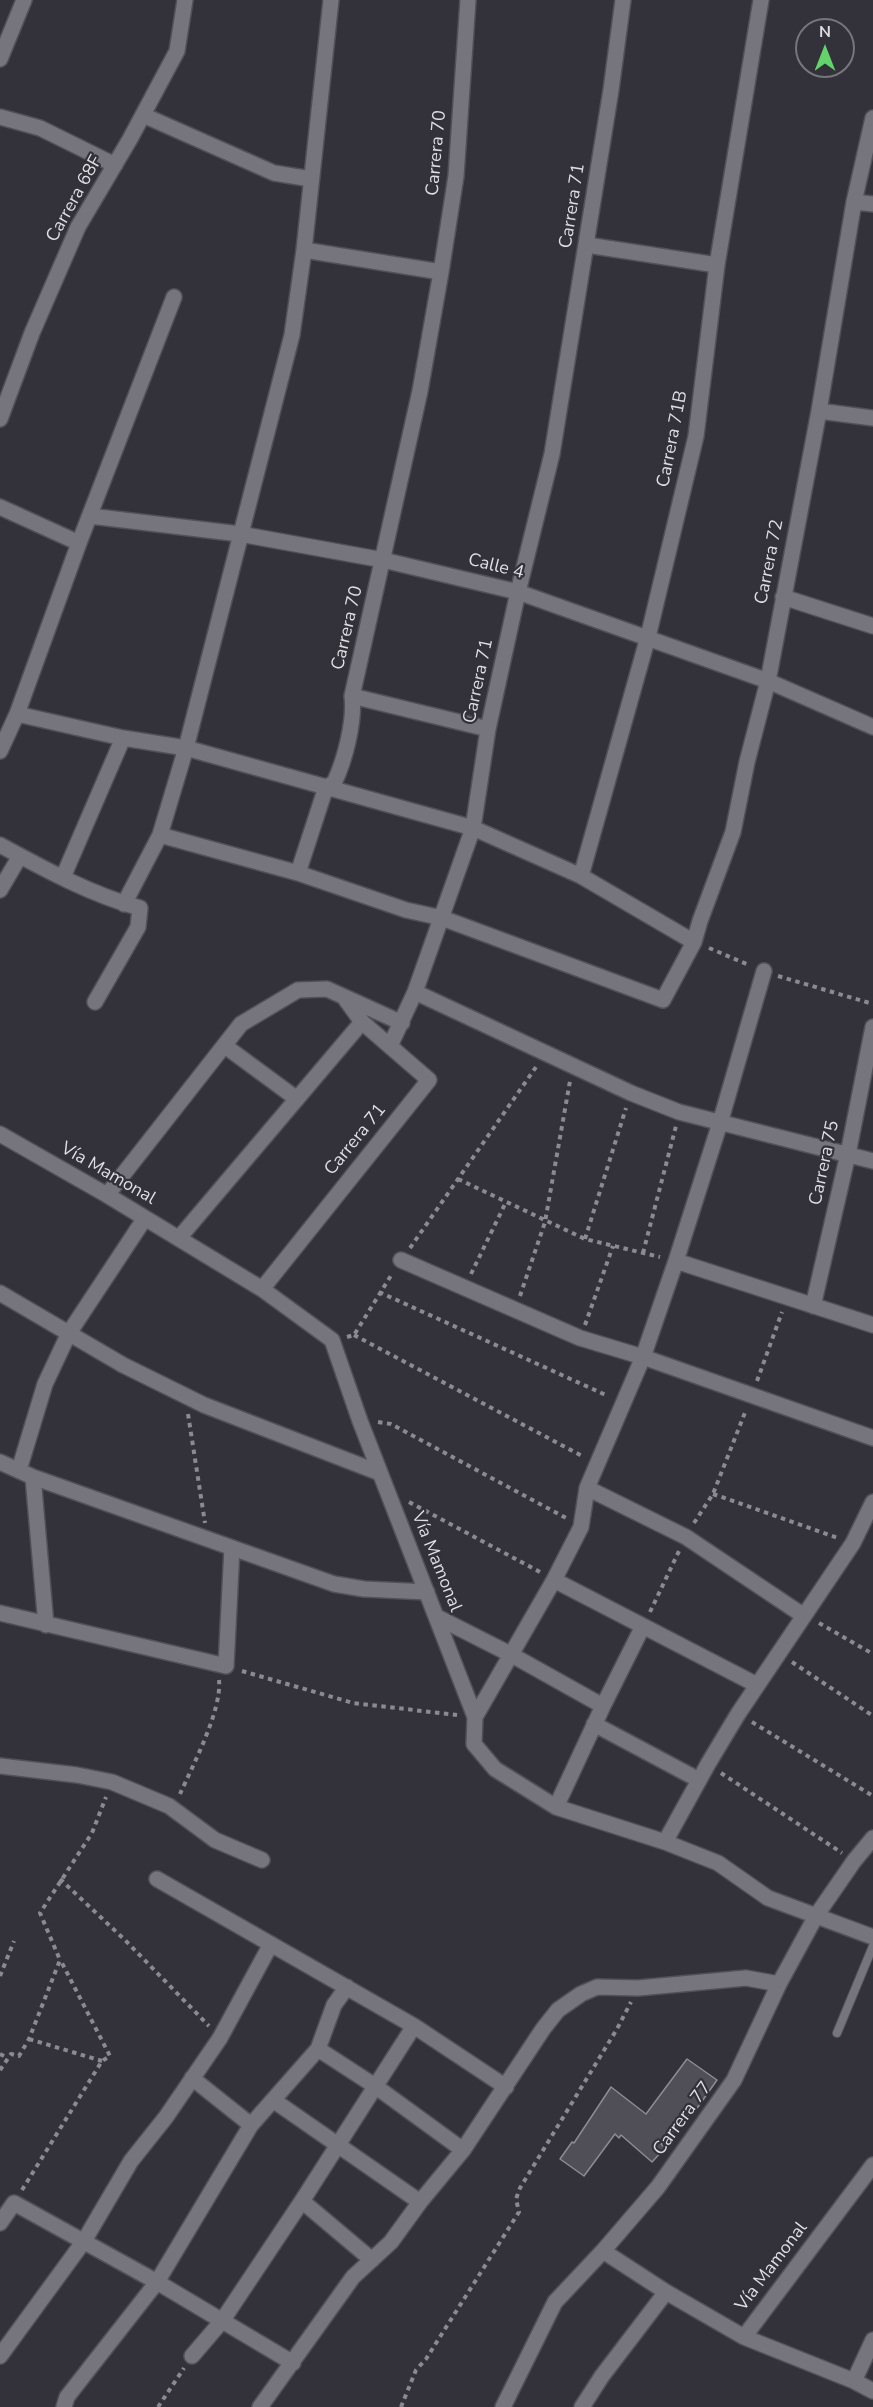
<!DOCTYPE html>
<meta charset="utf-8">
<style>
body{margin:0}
#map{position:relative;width:873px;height:2407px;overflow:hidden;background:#333139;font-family:"Nunito Sans",sans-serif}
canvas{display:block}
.north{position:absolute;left:795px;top:18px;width:60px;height:60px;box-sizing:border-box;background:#333139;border:2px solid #77767d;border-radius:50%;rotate:0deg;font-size:16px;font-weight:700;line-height:24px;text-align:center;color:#dedde2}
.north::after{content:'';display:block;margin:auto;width:21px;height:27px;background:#63d469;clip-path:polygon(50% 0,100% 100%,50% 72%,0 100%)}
</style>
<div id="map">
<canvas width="873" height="2407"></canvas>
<div class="north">N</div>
</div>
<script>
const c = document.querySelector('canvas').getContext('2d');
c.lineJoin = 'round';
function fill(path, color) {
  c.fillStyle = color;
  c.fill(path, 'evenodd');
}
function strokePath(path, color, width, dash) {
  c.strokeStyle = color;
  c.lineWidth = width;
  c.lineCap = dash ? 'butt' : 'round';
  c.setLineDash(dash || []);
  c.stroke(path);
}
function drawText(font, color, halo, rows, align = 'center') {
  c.font = font + ' "Nunito Sans",sans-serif';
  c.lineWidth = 4.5;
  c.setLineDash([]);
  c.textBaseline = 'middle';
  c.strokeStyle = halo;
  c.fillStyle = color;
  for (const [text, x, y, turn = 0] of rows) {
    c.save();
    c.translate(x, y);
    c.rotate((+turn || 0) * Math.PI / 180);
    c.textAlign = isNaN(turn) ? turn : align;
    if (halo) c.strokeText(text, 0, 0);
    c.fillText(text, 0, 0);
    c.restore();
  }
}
const building = new Path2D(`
 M687 2059 717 2080 693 2114 691 2113 661 2144 665 2148 652 2162 621 2135 619 2138 615 2134 584 2176 560 2159 572 2142 574 2143 611 2087 646 2114Z`);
const path = new Path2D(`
 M709 948 749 965
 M778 976 873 1004
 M458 1179 585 1239 660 1257
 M585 1239 626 1108
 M410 1248 536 1067
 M643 1253 676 1126
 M471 1274 506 1202
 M379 1292 608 1396
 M520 1296 545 1222 570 1081
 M585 1325 613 1246
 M354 1335 584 1457
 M347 1337 354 1335 392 1274
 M757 1381 782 1312
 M188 1414 205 1523
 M378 1422 391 1424 566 1518
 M713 1494 838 1538
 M409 1502 540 1572
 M694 1523 713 1494 746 1410
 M650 1612 679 1551
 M819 1623 873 1654
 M792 1662 873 1716
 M242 1671 353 1703 457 1715
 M752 1722 873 1796
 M721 1773 842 1853
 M180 1794C193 1765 222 1710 219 1680
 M60 1879 125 1940 209 2026
 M0 1976 14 1941
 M29 2039 102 2061
 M0 2054 8 2058
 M0 2070 11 2054 19 2056 29 2039 60 1960 40 1913 92 1833 106 1797
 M22 2190 102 2061 110 2056 61 1961
 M158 2407 184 2368
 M401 2407 416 2370 426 2359 519 2212 516 2199 520 2188 617 2029 631 2002`);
const lane = new Path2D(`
 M837 2033 873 1946`);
const street = new Path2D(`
 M0 59 24 0
 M143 115 274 173 311 179
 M0 117 40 128 115 165
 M854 202 873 204
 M587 245 717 265
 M304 250 441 272
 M819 411 873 418
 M0 419 32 333 78 227 130 139 177 51 185 0
 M0 507 79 543
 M90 516 240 534 383 560 518 592 768 681 873 727
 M783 597 873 626
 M352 696 488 729
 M17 714 123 738 186 748 473 828 581 876 694 942
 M0 751 17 714 79 543 174 297
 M160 835 298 873 406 910 442 918 663 1000 694 942 700 921 733 832 747 762 768 681 819 411 854 202 873 118
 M0 845C44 869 92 895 140 908L138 927 95 1002
 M298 873 326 787 334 783C345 760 355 721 352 696L420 391 441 272 456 176 468 0
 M581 876 648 637 696 436 717 265 761 0
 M63 877 123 738
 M0 890 20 856
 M124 904 160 835 186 748 292 335 304 250 331 0
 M415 992 631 1093 679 1112 873 1161
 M225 1046 297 1099
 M390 1046 415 992 473 828 488 729 518 592 552 454 611 90 623 0
 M0 1134 107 1195 262 1289 332 1340 360 1421 475 1717 474 1744 495 1769 556 1807 665 1842 718 1863 768 1898 873 1937
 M107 1195 241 1024 298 990 327 989 402 1023
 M179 1238 362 1022
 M401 1260 580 1338 643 1357 873 1438
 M676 1261 873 1325
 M262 1289 429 1080 362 1022 344 997
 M0 1293 123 1365 204 1405 380 1473
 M813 1306 848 1154 873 1027
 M0 1462 33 1477 334 1584 364 1589 427 1592
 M19 1470 45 1384 69 1333 145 1218
 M33 1477 46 1625
 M587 1488 686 1537 804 1616
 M554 1580 757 1685
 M0 1613 226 1666 232 1548
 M437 1617 510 1654 603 1706
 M475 1717 554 1580 581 1527 587 1488 643 1357 676 1261 720 1123 764 971
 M594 1724 699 1780
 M0 1766 77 1775 112 1782 169 1806 215 1840 262 1860
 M556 1807 603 1706 643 1626
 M665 1842 708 1764 738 1714 853 1543 873 1502
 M157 1879 414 2026 506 2087
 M318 2049 375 2086 463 2150
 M192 2078 251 2125
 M273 2100 420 2202
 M302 2201 372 2260
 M0 2223 14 2203 157 2282 293 2363
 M603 2251 666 2292 744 2337 854 2381 873 2391
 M744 2337 873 2165
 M0 2356 84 2241 131 2161 166 2117 220 2038 271 1944
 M192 2356 222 2321 302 2201 414 2026
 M854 2381 873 2340
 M64 2407 67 2397 157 2282 251 2125 318 2049 334 2005 347 1987
 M260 2407 353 2277 391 2242 420 2202 463 2150 543 2029 558 2010 581 1994 597 1987 638 1988 746 1978 779 1984
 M503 2407 555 2302 603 2251 658 2187 734 2080 779 1984 816 1916 854 1861 873 1838
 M582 2407 602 2376 666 2292`);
const streetNames = [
 ["Carrera 70",437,153,-85],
 ["Carrera 68F",75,199,-61],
 ["Carrera 71",573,206,-81],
 ["Carrera 71B",673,439,-79],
 ["Carrera 72",770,562,-79],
 ["Calle 4",496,567,14],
 ["Carrera 70",348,628,-77],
 ["Carrera 71",479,681,-78],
 ["Carrera 71",356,1140,-51],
 ["Carrera 75",825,1163,-78],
 ["Vía Mamonal",108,1174,30],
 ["Vía Mamonal",436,1562,68],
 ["Carrera 77",683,2119,-54],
 ["Vía Mamonal",772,2267,-53]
];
fill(building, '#504f57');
strokePath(building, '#8d8b94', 1.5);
strokePath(lane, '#525056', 10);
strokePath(street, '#525056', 18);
strokePath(path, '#8b8a90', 4, [4.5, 4.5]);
strokePath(lane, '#76747d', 8);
strokePath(street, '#76747d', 15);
drawText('18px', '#dedde2', '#333139', streetNames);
</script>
